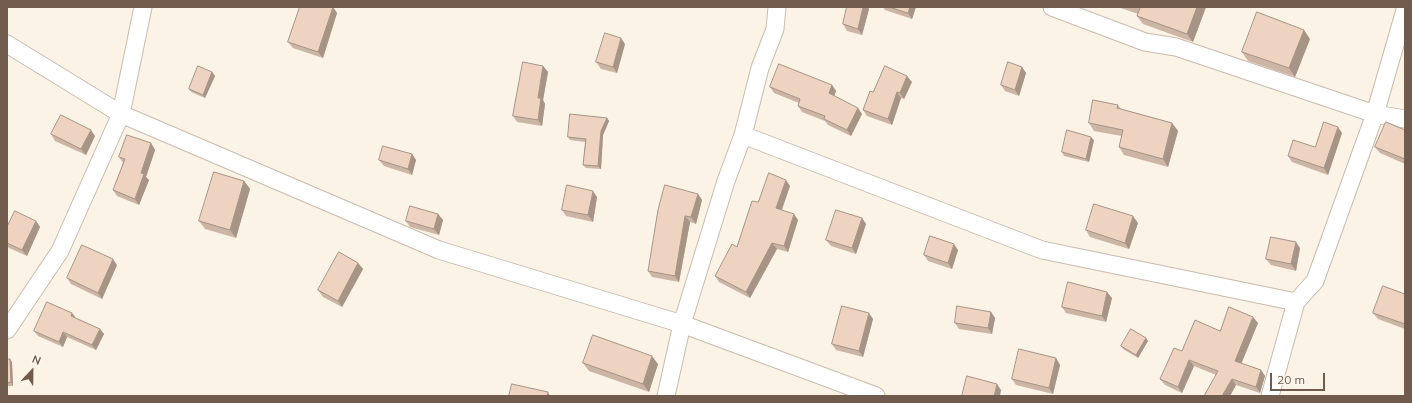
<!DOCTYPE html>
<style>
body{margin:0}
#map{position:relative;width:1412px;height:403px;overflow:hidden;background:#faf3e6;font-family:Mulish,sans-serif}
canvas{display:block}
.frame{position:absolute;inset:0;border:8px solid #715b4d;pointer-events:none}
.north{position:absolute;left:12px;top:351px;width:40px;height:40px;-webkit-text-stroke:3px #fdf7ec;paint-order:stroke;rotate:22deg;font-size:11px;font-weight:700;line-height:16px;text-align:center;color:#715b4d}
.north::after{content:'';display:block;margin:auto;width:14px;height:18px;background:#715b4d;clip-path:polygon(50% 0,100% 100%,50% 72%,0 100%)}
.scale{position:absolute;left:1270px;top:373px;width:55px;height:18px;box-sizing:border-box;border:2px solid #715b4d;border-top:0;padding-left:5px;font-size:12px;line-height:14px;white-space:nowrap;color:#715b4d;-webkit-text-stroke:3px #fdf7ec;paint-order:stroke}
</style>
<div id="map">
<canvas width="1412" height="403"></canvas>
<div class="frame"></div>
<div class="north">N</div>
<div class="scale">20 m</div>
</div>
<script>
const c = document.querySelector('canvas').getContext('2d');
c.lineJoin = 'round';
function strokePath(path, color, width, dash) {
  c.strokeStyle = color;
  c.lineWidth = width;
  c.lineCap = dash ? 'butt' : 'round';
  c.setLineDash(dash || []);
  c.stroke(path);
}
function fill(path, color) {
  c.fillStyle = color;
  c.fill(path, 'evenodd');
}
const street = new Path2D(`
 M1052 7 1145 42 1176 47 1375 114 1405 119
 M7 44 121 114 439 250 682 324 876 396
 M743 135 1042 250 1296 302
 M7 330 60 251 121 114 143 7
 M666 396 682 324 726 181 743 135 760 68 775 29 777 7
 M1270 396 1296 302 1315 281 1375 114 1405 10`);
const wall = new Path2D(`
 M333 7 337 13 323 58 293 48 288 42Z
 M883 7H916L912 19 885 10Z
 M1118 7H1206L1193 42 1143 24 1137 16 1138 14Z
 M869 9 862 35 847 31 843 24Z
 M1310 39 1295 77 1248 61 1242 52Z
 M625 44 617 73 601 69 596 62Z
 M543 66 548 72 543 100 545 104 542 126 517 122 513 116Z
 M1022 67 1026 73 1019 96 1005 91 1001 85Z
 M212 72 215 76 205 98 191 92 189 89Z
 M912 82 904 99 901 98 892 125 867 116 863 110 873 92Z
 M832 85 836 91 834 96 862 114 851 136 828 125 825 121 802 112 798 106 799 103 774 93 770 87Z
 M1118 105 1121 109 1172 123 1178 131 1168 167 1124 155 1119 147 1122 136 1094 131 1089 123Z
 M607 118 609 121 603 135 601 169 586 168 583 165 585 142 570 140 568 137Z
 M1405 130V164L1380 153 1375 147Z
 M1342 133 1328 175 1292 162 1288 156 1315 147Z
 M51 134 95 136 86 155 55 141Z
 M1094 140 1089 162 1064 156 1062 152Z
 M151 143 155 150 146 177 149 180 139 205 117 196 113 190 123 163 119 157Z
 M412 154 416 160 412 175 384 166 379 160Z
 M244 181 250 189 236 238 205 229 199 221Z
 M790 186 782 210 798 220 788 252 777 249 750 298 719 282 715 276 737 247 758 202Z
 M698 194 702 200 696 224 690 222 679 282 652 277 648 271Z
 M597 197 593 222 566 216 562 210Z
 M438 214 443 220 439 235 410 227 406 221Z
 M862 218 866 224 856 254 831 246 826 240Z
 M36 221 40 227 27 256 7 247V227Z
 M1138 223 1129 249 1090 237 1086 230Z
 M1300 248 1296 271 1271 265 1266 259Z
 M958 250 952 269 928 261 924 255Z
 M358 263 363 269 342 307 323 297 318 290Z
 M117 265 102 299 71 284 67 278Z
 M1405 294V329L1378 319 1373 313Z
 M1112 298 1106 322 1066 313 1062 307Z
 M991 312 995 318 992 334 959 329 955 323Z
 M75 318 100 329 104 334 96 350 67 337 63 347 38 336 34 331Z
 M873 319 863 357 836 350 832 344Z
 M1258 323 1241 363 1261 370 1265 376 1260 393 1236 385 1230 396H1204L1216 375 1194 366 1182 393 1165 385 1160 379 1182 351 1220 331Z
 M1146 338 1148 341 1138 358 1123 349 1121 346Z
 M1056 358 1060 365 1053 394 1016 385 1012 379Z
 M7 359 12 362 13 386H7Z
 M583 363 658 364 649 392 589 371Z`);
const shadedWall = new Path2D(`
 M333 7 337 13 323 58 318 52Z
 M863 7H868L869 9 862 35 858 29Z
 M910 7H916L912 19 908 13Z
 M1197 7H1206L1193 42 1187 34Z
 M1304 30 1310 39 1295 77 1289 68Z
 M621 38 625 44 617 73 613 67Z
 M543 66 548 72 543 100 545 104 542 126 538 120V98Z
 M1022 67 1026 73 1019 96 1015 90Z
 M212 72 215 76 205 98 203 95Z
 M907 76 912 82 904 99 900 93Z
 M832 85 836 91 833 99 829 93Z
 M897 92 901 98 892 125 888 119Z
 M858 108 862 114 851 136 847 130Z
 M607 118 609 121 603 135 601 169 598 166 601 131Z
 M1172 123 1178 131 1168 167 1163 159Z
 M1338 127 1342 133 1328 175 1324 168Z
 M91 130 95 136 86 155 81 149Z
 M1091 137 1094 140 1089 162 1086 159Z
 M151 143 155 150 146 177 149 180 139 205 135 199 141 173Z
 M412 154 416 160 412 175 408 169Z
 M786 180 790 186 780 214 776 208Z
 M244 181 250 189 236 238 230 230Z
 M593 191 597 197 593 222 588 215Z
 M698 194 702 200 696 224 691 217Z
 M438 214 443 220 439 235 434 229Z
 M794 214 798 220 788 252 784 246Z
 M685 216 690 222 679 282 675 276Z
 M1133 216 1138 223 1129 249 1125 243Z
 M862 218 866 224 856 254 852 248Z
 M36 221 40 227 27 256 22 250Z
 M1296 242 1300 248 1296 271 1291 264Z
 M772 243 777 249 750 298 746 292Z
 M954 244 958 250 952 269 948 263Z
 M113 259 117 265 102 299 98 293Z
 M358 263 363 269 342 307 338 301Z
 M1107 292 1112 298 1106 322 1102 316Z
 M991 312 995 318 992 334 988 328Z
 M72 313 76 318 71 316Z
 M869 313 873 319 863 357 859 351Z
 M1253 317 1258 323 1240 367 1235 361Z
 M100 329 104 334 96 350 92 345Z
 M63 332 67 337 63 347 59 342Z
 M1146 338 1148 341 1138 358 1136 355Z
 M652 356 658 364 649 392 643 384Z
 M1056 358 1060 365 1053 394 1049 388Z
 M10 359 12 362 13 386 11 382Z
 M1189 360 1194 366 1182 393 1178 387Z
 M1261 370 1265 376 1260 393 1256 387Z
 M1232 379 1236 385 1230 396H1222Z
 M997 384 1001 390 1000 396H994Z
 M548 392 550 396H547Z`);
const building = new Path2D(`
 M300 7H333L318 52 288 42Z
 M847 7H863L858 29 843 24Z
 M890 7H910L908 13Z
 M1136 7H1197L1187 34 1137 16 1140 8Z
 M1257 12 1304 30 1289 68 1242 52Z
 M605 33 621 38 613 67 596 62Z
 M523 62 543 66 538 98H541L538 120 513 116Z
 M1008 62 1022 67 1015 90 1001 85Z
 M779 64 832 85 829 93 858 108 847 130 824 119 825 116 798 106 800 99 770 87Z
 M198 66 212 72 203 95 189 89Z
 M885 66 907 76 900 93 897 92 888 119 863 110 870 91 873 92Z
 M1093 100 1118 105 1117 108 1172 123 1163 159 1119 147 1123 130 1089 123Z
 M570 114 607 118 601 131 598 166 583 165 586 139 568 137Z
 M61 115 91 130 81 149 51 134Z
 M1324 122 1338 127 1324 168 1288 156 1293 140 1315 147Z
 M1386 122 1405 130V159L1375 147Z
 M1067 130 1091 137 1086 159 1062 152Z
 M127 135 151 143 141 173 144 174 135 199 113 190 125 159 119 157Z
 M383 146 412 154 408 169 379 160Z
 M214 172 244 181 230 230 199 221Z
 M769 173 786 180 776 208 794 214 784 246 772 243 746 292 715 276 732 244 737 247 752 201 758 202Z
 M567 185 593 191 588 215 562 210Z
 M665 185 698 194 691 217 685 216 675 276 648 271 658 210Z
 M1094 204 1133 216 1125 243 1086 230Z
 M410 206 438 214 434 229 406 221Z
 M836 210 862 218 852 248 826 240Z
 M15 211 36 221 22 250 7 243V227Z
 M930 236 954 244 948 263 924 255Z
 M1271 237 1296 242 1291 264 1266 259Z
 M82 245 113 259 98 293 67 278Z
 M339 252 358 263 338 301 318 290Z
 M1068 282 1107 292 1102 316 1062 307Z
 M1383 286 1405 294V324L1373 313Z
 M47 302 72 313 71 316 100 329 92 345 63 332 59 342 34 331Z
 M842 306 869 313 859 351 832 344Z
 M957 306 991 312 988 328 955 323Z
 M1229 307 1253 317 1235 361 1261 370 1256 387 1232 379 1222 396H1204L1218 371 1189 360 1178 387 1160 379 1174 348 1182 351 1195 320 1220 331Z
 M1131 329 1146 338 1136 355 1121 346Z
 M593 335 652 356 643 384 583 363Z
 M1019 349 1056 358 1049 388 1012 379Z
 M7 359H10L11 382 7 383Z
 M967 376 997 384 994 396H962Z
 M512 384 548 392 547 396H509Z`);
strokePath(street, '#cbbbad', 19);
strokePath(street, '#fff', 17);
fill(wall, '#ccb5a5');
fill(shadedWall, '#a69486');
fill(building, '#edd3c0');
strokePath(building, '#a69486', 1);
</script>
